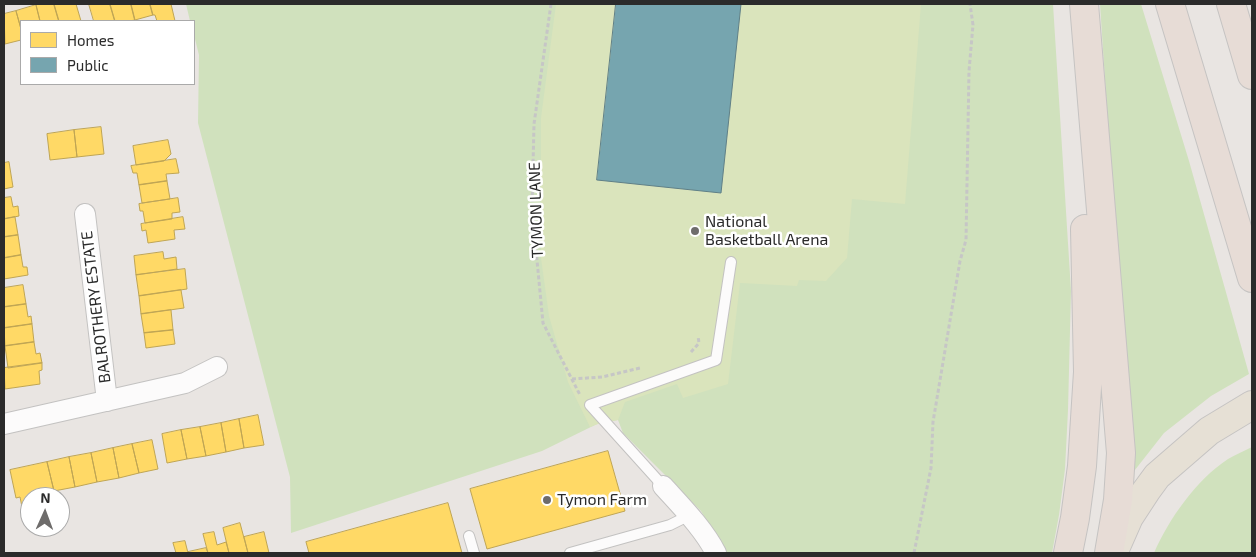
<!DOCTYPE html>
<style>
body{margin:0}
#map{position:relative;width:1256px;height:557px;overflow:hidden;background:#e9e5e2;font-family:"Exo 2",sans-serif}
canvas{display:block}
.frame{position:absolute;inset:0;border:5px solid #2b2b2b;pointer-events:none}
.legend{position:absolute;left:20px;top:20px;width:175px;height:65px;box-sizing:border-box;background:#fff;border:1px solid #aaa;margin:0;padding:6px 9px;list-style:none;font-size:15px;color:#2b2b2b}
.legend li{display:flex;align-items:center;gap:10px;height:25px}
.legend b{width:25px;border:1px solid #aaa}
.north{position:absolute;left:20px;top:487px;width:50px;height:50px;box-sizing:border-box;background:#fff;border:1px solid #aaa;border-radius:50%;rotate:2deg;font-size:14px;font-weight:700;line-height:20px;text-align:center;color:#2b2b2b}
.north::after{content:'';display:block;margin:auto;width:18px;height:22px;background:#6e6c6b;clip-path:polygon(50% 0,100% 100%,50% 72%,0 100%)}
</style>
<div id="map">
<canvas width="1256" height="557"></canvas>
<div class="frame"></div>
<ul class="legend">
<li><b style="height:14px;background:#ffd966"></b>Homes</li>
<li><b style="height:14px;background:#76a5af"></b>Public</li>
</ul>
<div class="north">N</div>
</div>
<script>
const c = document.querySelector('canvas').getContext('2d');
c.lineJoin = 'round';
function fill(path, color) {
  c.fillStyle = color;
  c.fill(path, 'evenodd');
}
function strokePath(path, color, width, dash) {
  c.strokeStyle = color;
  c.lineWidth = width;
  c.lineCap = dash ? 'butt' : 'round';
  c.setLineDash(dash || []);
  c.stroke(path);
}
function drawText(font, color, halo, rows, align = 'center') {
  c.font = font + ' "Exo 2",sans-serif';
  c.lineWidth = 5;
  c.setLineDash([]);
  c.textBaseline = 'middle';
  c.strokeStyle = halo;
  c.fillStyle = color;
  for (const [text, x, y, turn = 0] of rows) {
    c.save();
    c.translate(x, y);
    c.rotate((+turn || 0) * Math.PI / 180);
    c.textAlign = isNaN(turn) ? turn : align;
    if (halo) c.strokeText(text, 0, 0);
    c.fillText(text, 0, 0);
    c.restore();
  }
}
const green = new Path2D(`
 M186 4H1053L1071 291 1068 410 1065 469 1059 515 1052 553H726L701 511 623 433 618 420 597 424 542 451 291 533 290 477 198 123 199 55 194 35V21H190Z
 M1100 4H1141L1189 161 1249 374 1211 396 1164 433 1131 475Z
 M1252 447V553H1154C1169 519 1196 480 1228 459 1235 455 1244 451 1252 447Z`);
const pitch = new Path2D(`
 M556 4H921L905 204 852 199 847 258 826 281 799 280 797 286 740 283 728 384 683 398 677 384 625 402 618 420 598 424 590 427 568 382 549 316 541 258V118Z`);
const homes = new Path2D(`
 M42 4H54L59 21H40L36 5Z
 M54 4H76L81 21H59Z
 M89 4H110L115 21H94Z
 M110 4H131L135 20 129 21H115Z
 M131 4H150L153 15 135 20Z
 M150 4H171L175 21H157L155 15H153Z
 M36 5 40 21H21V29L16 11Z
 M16 11 21 29V40L5 44 4 14Z
 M101 127 104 154 77 157 74 130Z
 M74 130 77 157 50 160 47 134Z
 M168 140 171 154 164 161 136 165 133 146Z
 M176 159 179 173 166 174 167 181 139 185 137 173H133L131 166Z
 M9 162 13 187 4 189V163Z
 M167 181 170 199 142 203 139 185Z
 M11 197 13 207 18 206 19 216 4 219V198Z
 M178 198 180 212 172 213V219L145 223 143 211H140L139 204Z
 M15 217 18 235 4 237V219Z
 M183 217 185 229 174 230 175 239 148 243 146 230 142 231 141 224Z
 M18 235 21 255 4 258V237Z
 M163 252 164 259 176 257 177 269 136 275 134 256Z
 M21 255 23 267H27L28 275 4 279V258Z
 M185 269 187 289 139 296 136 275Z
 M23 285 26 304 4 307V288Z
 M181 290 184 308 141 314 139 296Z
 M26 304 28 317 31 316 32 324 4 328V307Z
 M171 310 173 330 144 333 141 314Z
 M32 324 34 342 5 346 4 328Z
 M173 330 175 344 146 348 144 333Z
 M34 342 36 354 40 353 42 363 8 368 5 346Z
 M42 363V370L39 371 40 384 5 389 4 368Z
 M258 415 264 445 244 448 239 419Z
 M239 419 244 448 226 452 221 423Z
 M221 423 226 452 206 456 200 427Z
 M200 427 206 456 187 459 181 430Z
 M181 430 187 459 167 463 162 434Z
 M152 440 158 469 139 473 132 444Z
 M132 444 139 473 119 478 113 448Z
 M113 448 119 478 97 482 91 453Z
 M608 451 625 511 487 549 470 489Z
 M91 453 97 482 75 487 69 457Z
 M69 457 75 487 54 491 47 462Z
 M47 462 54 491 45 493 46 497H30V505L22 507 20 497 16 498 10 470Z
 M448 503 462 553H309L306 542Z
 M240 523 248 553H229L223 528Z
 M214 532 217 545 226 542 229 553H208L203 534Z
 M264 532 269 553H248L244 537Z
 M185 541 188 553H176L173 543Z
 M206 548 208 553H188V552Z`);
const public = new Path2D(`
 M616 4H741L721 193 597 180Z`);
const path = new Path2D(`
 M551 4 534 124 532 208 543 323 580 395
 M691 352 699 343 698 336
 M572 379 602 377 640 368
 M914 553 931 468 933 422 960 261 966 240 969 71 973 25 970 4`);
const service = new Path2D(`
 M663 486 590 405 716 360 731 262
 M469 536 474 553
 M570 553 670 525 690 515`);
const minor = new Path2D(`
 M85 214 107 401
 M4 424 185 383 217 367
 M663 486C682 507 703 528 716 553`);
const primary = new Path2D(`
 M1114 551 1129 517 1146 491 1157 476 1209 431 1252 405`);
const motorway = new Path2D(`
 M1084 4 1121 453 1118 500 1109 553
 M1170 4 1252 278
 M1231 4 1252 75
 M1068 553 1075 518 1082 466 1088 372 1085 229`);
const markers = [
 [695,231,5,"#6e6c6b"],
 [547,500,5,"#6e6c6b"]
];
const streetNames = [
 ["TYMON LANE",536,210,-92],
 ["BALROTHERY ESTATE",96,307,-97]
];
const poiNames = [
 ["National",705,222],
 ["Basketball Arena",705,240],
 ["Tymon Farm",557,500]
];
fill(green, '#d0e1bd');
fill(pitch, '#dae4bc');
fill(homes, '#ffd966');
strokePath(homes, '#bfa554', 1);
fill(public, '#76a5af');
strokePath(public, '#608087', 1);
strokePath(service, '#c3c2c1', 12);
strokePath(minor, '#c3c2c1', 22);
strokePath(primary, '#c5c3c2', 30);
strokePath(motorway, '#c5c3c2', 30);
strokePath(path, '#c6c6c6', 3, [4, 2.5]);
strokePath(service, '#fcfbfb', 10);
strokePath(minor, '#fcfbfb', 20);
strokePath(primary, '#e6e0d5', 28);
strokePath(motorway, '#e7dcd6', 28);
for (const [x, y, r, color] of markers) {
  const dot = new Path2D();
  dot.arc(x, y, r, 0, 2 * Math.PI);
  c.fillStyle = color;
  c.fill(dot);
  strokePath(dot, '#fff', 2);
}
drawText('16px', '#2b2b2b', '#fff', streetNames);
drawText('16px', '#2b2b2b', '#fff', poiNames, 'left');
</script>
